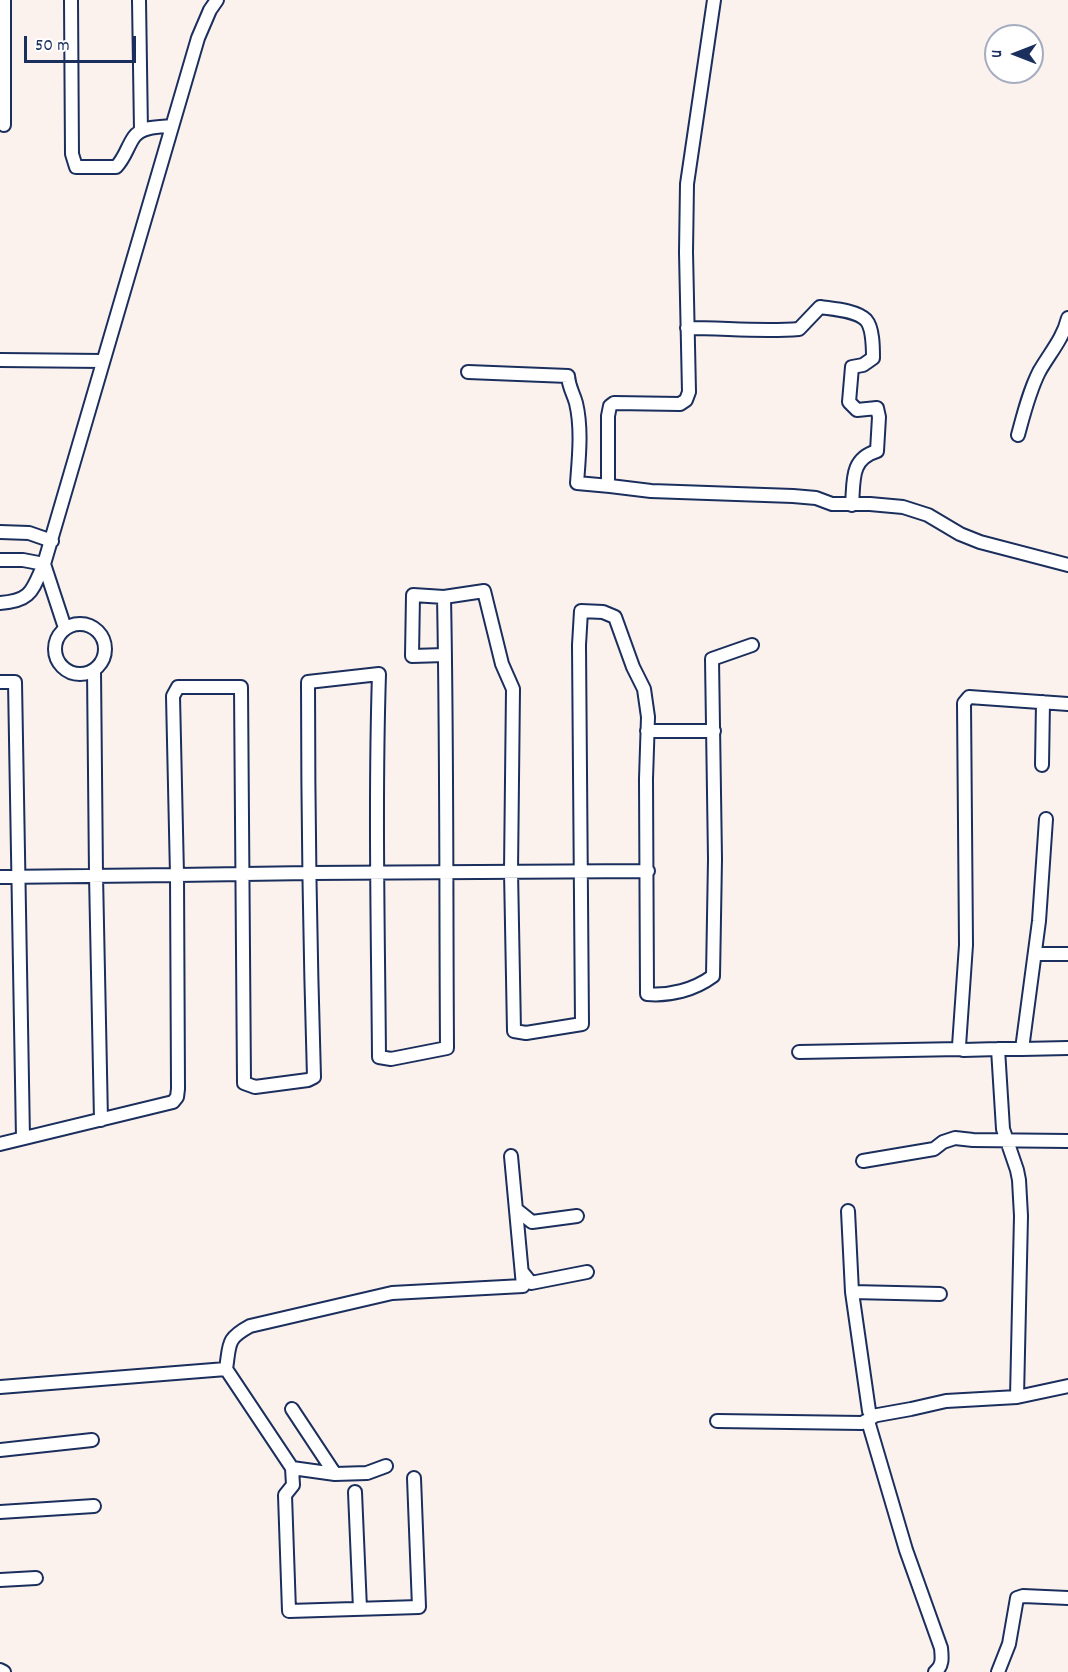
<!DOCTYPE html>
<style>
body{margin:0}
#map{position:relative;width:1068px;height:1672px;overflow:hidden;background:#fcf2ed;font-family:Dekko,sans-serif}
canvas{display:block}
.north{position:absolute;left:984px;top:24px;width:60px;height:60px;box-sizing:border-box;background:#fff;border:2px solid #a4acbf;border-radius:50%;rotate:270deg;font-size:16px;font-weight:700;line-height:24px;text-align:center;color:#1b2f5e}
.north::after{content:'';display:block;margin:auto;width:21px;height:27px;background:#1b2f5e;clip-path:polygon(50% 0,100% 100%,50% 72%,0 100%)}
.scale{position:absolute;left:24px;top:36px;width:112px;height:27px;box-sizing:border-box;border:3px solid #1b2f5e;border-top:0;padding-left:8px;font-size:18px;line-height:21px;white-space:nowrap;color:#1b2f5e;-webkit-text-stroke:4px #fff;paint-order:stroke}
</style>
<div id="map">
<canvas width="1068" height="1672"></canvas>
<div class="north">U</div>
<div class="scale">50 m</div>
</div>
<script>
const c = document.querySelector('canvas').getContext('2d');
c.lineJoin = 'round';
function strokePath(path, color, width, dash) {
  c.strokeStyle = color;
  c.lineWidth = width;
  c.lineCap = dash ? 'butt' : 'round';
  c.setLineDash(dash || []);
  c.stroke(path);
}
const minor = new Path2D(`
 M71 0 72 154 76 167H116C125 158 127 147 134 137 142 126 160 127 172 126
 M139 0 141 131
 M714 0 687 184 686 252 689 392 686 400 680 404 614 403 610 406 608 416V482L610 486 651 491 793 496 816 498 832 504H870L903 507 928 515 960 534 980 542 1068 565
 M4 125V0
 M687 328C725 328 762 332 799 329L820 307C833 309 856 310 866 320 873 328 873 347 873 358L863 365 852 367 849 402 857 410 877 408 879 417 877 451C850 459 854 481 852 505
 M0 360 103 361
 M468 372 568 376C569 388 573 392 576 403 582 428 579 457 577 483L610 486
 M1018 435C1024 413 1029 392 1039 372 1049 354 1063 339 1068 318
 M0 532 29 533 52 541
 M0 560H23L44 564 65 628
 M444 597C447 747 446 897 447 1048L391 1059 379 1057C378 929 375 802 379 674L308 682C308 813 310 945 314 1077L308 1080 255 1087 244 1083 241 687H178L173 696 177 875 310 873C422 873 535 871 648 871
 M0 603C32 601 32 590 44 564L198 38 210 10 217 0
 M55 649a25 25 0 1 1 50 0a25 25 0 1 1-50 0Z
 M445 655 412 656 413 595 444 597 484 591 502 664 513 689 511 871 514 1031 526 1033 582 1024 579 645 581 611 603 612 615 617 633 667 644 689 648 717 646 779 647 994C670 996 694 990 713 976L715 859 712 659 752 645
 M94 670 96 875 101 1120
 M0 682H15L23 1138
 M647 731H714
 M1042 765 1043 702
 M0 877 177 875 178 1089 177 1097 173 1102 0 1144
 M1036 954H1068
 M998 1049 963 1050 959 1046 966 945 964 703 969 697 1068 704
 M1022 1049 1068 1048
 M799 1052 960 1049
 M863 1161 934 1149 943 1142 955 1138 973 1140 1068 1141
 M517 1210 532 1222 577 1216
 M848 1211 852 1292 869 1411 872 1416 911 1409 946 1401 1017 1397 1068 1386
 M523 1273 531 1283 587 1272
 M852 1292 940 1294
 M226 1369 292 1468 335 1474 367 1473 386 1466
 M0 1387 226 1369C230 1344 226 1339 250 1326L392 1293 523 1286 511 1156
 M1017 1397 1021 1216 1019 1180 1017 1170 1003 1129 998 1049H1022L1039 921 1046 819
 M292 1409 335 1474
 M717 1421 862 1423 873 1417
 M868 1421 906 1550 941 1648C942 1658 943 1666 935 1672
 M0 1450 92 1440
 M292 1468 293 1485 285 1495 289 1611 419 1607 414 1478
 M355 1492 360 1609
 M0 1512 94 1506
 M0 1580 36 1578
 M0 1670 4 1672
 M998 1672 1009 1644 1017 1598 1023 1596 1068 1598`);
strokePath(minor, '#1b2f5e', 16);
strokePath(minor, '#fff', 12);
</script>
